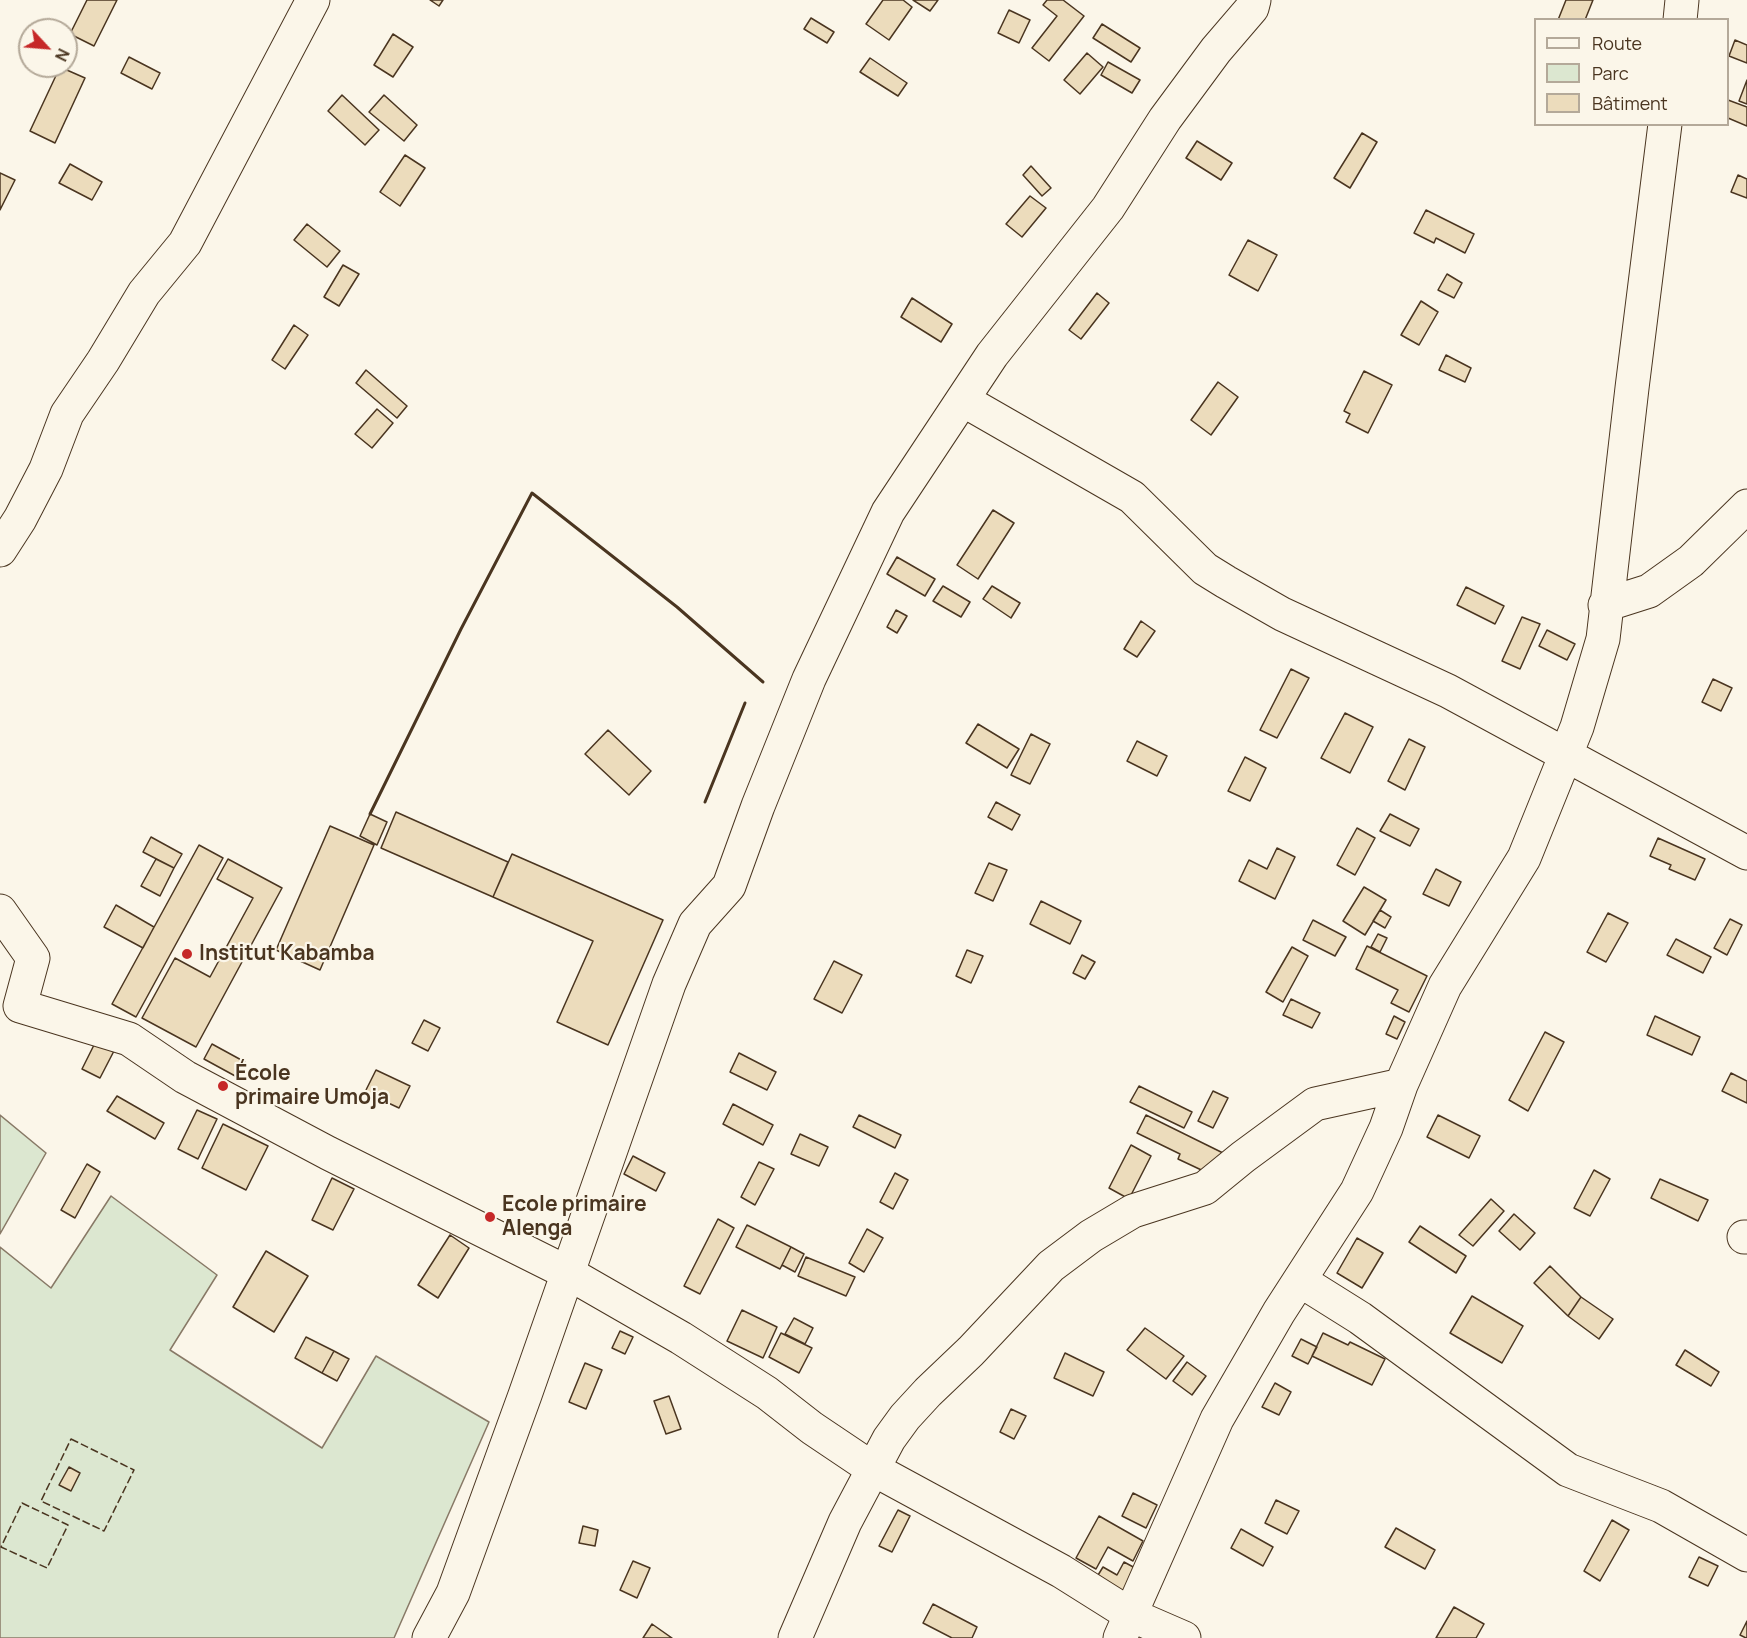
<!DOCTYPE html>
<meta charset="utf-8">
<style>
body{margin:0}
#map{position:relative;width:1747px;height:1638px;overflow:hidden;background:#fbf6e9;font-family:Manrope,sans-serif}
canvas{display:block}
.legend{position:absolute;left:1534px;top:18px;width:195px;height:108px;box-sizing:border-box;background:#fbf6e9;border:2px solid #b4a999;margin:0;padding:8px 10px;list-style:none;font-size:18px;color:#4a3520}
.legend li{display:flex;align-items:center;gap:12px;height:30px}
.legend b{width:30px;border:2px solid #b4a999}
.north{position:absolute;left:18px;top:18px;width:60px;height:60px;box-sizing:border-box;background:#fbf6e9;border:2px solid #b4a999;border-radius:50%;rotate:116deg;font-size:16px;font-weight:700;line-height:24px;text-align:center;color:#4a3520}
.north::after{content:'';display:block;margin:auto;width:21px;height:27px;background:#c62828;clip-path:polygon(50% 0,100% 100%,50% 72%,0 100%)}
</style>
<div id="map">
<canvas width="1747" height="1638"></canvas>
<ul class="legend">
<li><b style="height:8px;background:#fbf6e9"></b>Route</li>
<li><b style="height:16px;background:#dce7d0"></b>Parc</li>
<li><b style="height:16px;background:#ecdcbc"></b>Bâtiment</li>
</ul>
<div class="north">N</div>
</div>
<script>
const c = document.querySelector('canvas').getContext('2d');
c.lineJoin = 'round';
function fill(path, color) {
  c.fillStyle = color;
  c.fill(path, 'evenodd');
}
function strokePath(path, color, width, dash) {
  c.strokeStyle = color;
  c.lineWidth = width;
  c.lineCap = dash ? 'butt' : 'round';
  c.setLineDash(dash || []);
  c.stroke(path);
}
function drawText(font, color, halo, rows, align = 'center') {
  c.font = font + ' Manrope,sans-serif';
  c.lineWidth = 4.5;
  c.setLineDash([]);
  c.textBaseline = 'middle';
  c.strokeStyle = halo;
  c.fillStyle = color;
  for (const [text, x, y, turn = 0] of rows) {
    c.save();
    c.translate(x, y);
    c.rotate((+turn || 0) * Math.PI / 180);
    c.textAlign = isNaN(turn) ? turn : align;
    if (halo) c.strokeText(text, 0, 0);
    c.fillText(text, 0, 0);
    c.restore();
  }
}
const green = new Path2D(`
 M0 1115 46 1153 0 1234Z
 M111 1196 217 1275 170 1350 322 1448 376 1356 489 1422 394 1638H0V1247L51 1288Z`);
const building = new Path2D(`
 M87 0H117L94 46 70 34Z
 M430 0H443L439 6Z
 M883 0H903L912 7 889 40 866 24Z
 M913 0H938L930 11Z
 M1047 0H1063L1084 16 1049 61 1032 48 1057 16 1043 5Z
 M1566 0H1593L1585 20H1558Z
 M1009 10 1030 20 1019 43 998 33Z
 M811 18 834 32 827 43 804 29Z
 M1102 24 1140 48 1131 62 1093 38Z
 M393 34 413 47 393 77 374 65Z
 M1735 40 1747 45V63L1729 56Z
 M1087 53 1103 67 1080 94 1064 80Z
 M129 57 160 73 152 89 121 73Z
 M870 58 907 83 898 96 860 72Z
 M1108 62 1140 80 1132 93 1101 75Z
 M60 67 85 78 55 143 30 131Z
 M1747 80V104L1739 101Z
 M342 95 379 130 365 145 328 111Z
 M384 95 417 125 404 141 369 112Z
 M1728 100 1747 107V126L1728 118Z
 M1362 133 1377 142 1350 188 1334 178Z
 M1197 141 1232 163 1221 180 1186 158Z
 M405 155 425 168 400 206 380 192Z
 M70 164 102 182 92 200 59 183Z
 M1031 166 1051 188 1042 196 1023 175Z
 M0 173 15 180 0 210Z
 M1738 175 1747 179V198L1731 192Z
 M1030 196 1046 208 1022 237 1006 224Z
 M1426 210 1474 234 1465 253 1436 238 1434 243 1414 233Z
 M307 224 340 251 327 267 294 240Z
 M1248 240 1277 255 1258 291 1229 275Z
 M343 265 359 274 339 306 324 297Z
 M1447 274 1462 283 1454 298 1438 290Z
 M1097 293 1109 303 1081 339 1069 330Z
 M912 298 952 324 941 342 901 317Z
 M1421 301 1438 312 1419 345 1401 335Z
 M294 325 308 335 285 369 272 360Z
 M1446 355 1471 368 1465 382 1439 370Z
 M366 370 407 406 397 418 356 383Z
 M1364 371 1392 385 1368 433 1346 422 1350 414 1344 411Z
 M1218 382 1238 397 1211 435 1191 420Z
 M377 409 393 423 372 448 355 434Z
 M993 510 1014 523 978 579 957 565Z
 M897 557 935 579 925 596 887 574Z
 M943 586 970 602 961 617 933 601Z
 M992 586 1020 603 1011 618 983 599Z
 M1466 587 1504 606 1495 624 1457 605Z
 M896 610 907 616 897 633 887 627Z
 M1522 617 1540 624 1520 669 1502 661Z
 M1141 621 1155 631 1137 657 1124 649Z
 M1547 630 1575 644 1567 660 1539 646Z
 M1291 669 1309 678 1277 738 1260 730Z
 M1713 679 1732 688 1721 711 1702 702Z
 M1345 713 1373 727 1350 773 1321 758Z
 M978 724 1019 749 1007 768 966 743Z
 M608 730 651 771 629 795 585 754Z
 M1031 734 1050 744 1030 784 1011 775Z
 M1409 739 1425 747 1405 790 1388 781Z
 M1137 741 1167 756 1157 776 1127 761Z
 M1245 757 1266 768 1250 801 1228 791Z
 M996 802 1020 815 1012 830 988 817Z
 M396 812 508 862 493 897 381 848Z
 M370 814 387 822 377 845 360 836Z
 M1390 814 1419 829 1410 846 1380 831Z
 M330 826 374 845 320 970 276 950Z
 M1357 828 1375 838 1355 875 1337 865Z
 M151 837 182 854 174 868 143 852Z
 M1658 838 1705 859 1695 880 1669 869 1671 865 1650 856Z
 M199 845 223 858 136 1017 112 1004Z
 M1277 848 1295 857 1275 899 1239 881 1249 860 1267 869Z
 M512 854 663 920 608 1045 557 1022 593 941 493 897Z
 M156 859 174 868 160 896 141 886Z
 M228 859 282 888 196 1047 142 1018 175 958 210 977 253 898 217 879Z
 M989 863 1007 870 993 901 975 893Z
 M1436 869 1461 882 1449 906 1423 894Z
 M1364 887 1386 900 1365 935 1343 921Z
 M1041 901 1081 921 1070 944 1030 924Z
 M116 905 154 927 143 948 104 927Z
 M1380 910 1391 917 1385 928 1373 921Z
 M1608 913 1628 923 1606 962 1587 952Z
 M1730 919 1742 925 1727 955 1714 948Z
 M1313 920 1346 937 1335 956 1303 940Z
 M1378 934 1387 938 1380 952 1371 947Z
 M1676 939 1711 957 1703 973 1667 955Z
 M1367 946 1427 976 1409 1012 1391 1003 1398 990 1356 969Z
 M1292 947 1308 956 1283 1002 1266 992Z
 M967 950 983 956 971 983 956 976Z
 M1082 955 1095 962 1085 979 1073 973Z
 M834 961 862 975 842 1013 814 999Z
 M1291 999 1320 1013 1312 1028 1283 1015Z
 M1394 1016 1405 1022 1397 1039 1386 1034Z
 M1655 1016 1700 1037 1692 1055 1647 1035Z
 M424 1020 440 1028 428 1051 412 1043Z
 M1545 1032 1564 1042 1528 1111 1509 1100Z
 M97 1039 115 1049 100 1078 82 1069Z
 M212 1044 245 1062 237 1077 204 1059Z
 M739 1053 776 1072 767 1090 730 1072Z
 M376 1070 410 1086 399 1108 365 1092Z
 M1731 1073 1747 1081V1103L1722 1091Z
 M1139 1086 1192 1112 1184 1128 1130 1102Z
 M1213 1091 1228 1098 1213 1128 1198 1121Z
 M117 1096 164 1123 155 1139 107 1111Z
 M733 1104 773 1125 763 1145 723 1124Z
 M197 1110 217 1119 198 1159 178 1149Z
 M859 1115 901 1135 895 1148 853 1127Z
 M1146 1115 1223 1153 1212 1175 1178 1159 1180 1154 1137 1133Z
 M1438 1115 1480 1136 1469 1158 1427 1137Z
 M223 1124 268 1146 246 1190 202 1168Z
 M800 1134 828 1147 819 1166 791 1154Z
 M1131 1145 1151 1156 1129 1199 1109 1188Z
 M633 1156 665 1173 656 1191 624 1174Z
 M759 1162 774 1169 755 1205 741 1197Z
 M87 1164 100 1172 75 1218 61 1210Z
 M1594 1170 1610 1179 1590 1216 1574 1208Z
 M895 1173 908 1180 893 1209 880 1202Z
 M332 1178 354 1189 333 1230 312 1220Z
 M1660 1179 1708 1200 1698 1221 1651 1198Z
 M1491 1199 1504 1211 1473 1246 1459 1235Z
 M1514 1214 1535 1233 1520 1250 1499 1231Z
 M718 1219 734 1228 700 1294 684 1286Z
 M747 1225 791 1247 780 1269 736 1247Z
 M1420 1226 1466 1256 1456 1273 1409 1242Z
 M867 1229 883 1238 864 1272 849 1263Z
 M450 1235 469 1248 438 1298 418 1285Z
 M1357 1238 1383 1253 1362 1288 1337 1273Z
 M791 1247 804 1254 795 1272 782 1265Z
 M266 1251 308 1276 274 1332 233 1307Z
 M806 1257 855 1277 846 1296 798 1276Z
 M1550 1266 1581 1297 1568 1316 1534 1283Z
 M1472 1296 1523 1326 1502 1363 1450 1333Z
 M1581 1297 1613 1319 1599 1339 1568 1316Z
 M742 1310 777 1327 763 1358 727 1341Z
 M794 1318 813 1328 805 1344 785 1334Z
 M1145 1328 1184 1356 1166 1379 1127 1350Z
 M620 1331 633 1337 625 1354 612 1348Z
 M781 1333 812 1348 799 1373 769 1357Z
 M1323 1333 1348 1345 1350 1342 1385 1359 1372 1385 1312 1356Z
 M306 1337 334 1351 322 1373 295 1358Z
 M1301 1339 1317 1347 1308 1364 1292 1356Z
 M1685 1350 1719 1372 1711 1386 1676 1365Z
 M334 1351 349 1359 337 1381 322 1373Z
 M1065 1353 1104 1372 1093 1396 1054 1378Z
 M1187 1362 1206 1376 1192 1395 1173 1381Z
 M585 1363 602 1370 586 1409 569 1402Z
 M1275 1383 1291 1392 1279 1415 1262 1407Z
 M669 1396 681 1429 666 1434 654 1401Z
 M1011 1409 1026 1416 1014 1439 1000 1432Z
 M69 1467 80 1473 71 1491 59 1485Z
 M1133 1493 1157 1505 1146 1528 1122 1516Z
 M1276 1500 1299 1511 1287 1534 1265 1523Z
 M898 1510 910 1516 892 1552 879 1546Z
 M1099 1516 1143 1541 1133 1561 1108 1547 1096 1569 1076 1558Z
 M1612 1520 1629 1530 1600 1581 1584 1571Z
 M583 1526 598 1530 595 1546 579 1543Z
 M1396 1528 1435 1550 1425 1569 1385 1547Z
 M1241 1529 1273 1547 1263 1566 1231 1548Z
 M1699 1557 1718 1566 1708 1586 1689 1577Z
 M633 1561 650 1568 637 1598 620 1590Z
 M1124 1562 1137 1569 1122 1595 1095 1580 1103 1567 1117 1575Z
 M933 1604 977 1627 972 1638H952L923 1623Z
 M1454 1607 1484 1624 1476 1638H1436Z
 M1747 1621V1638H1746L1740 1635Z
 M652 1624 672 1638H643Z`);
const minor = new Path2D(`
 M1680 20 1682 0
 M963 400 1132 497 1205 569 1226 582 1282 614 1448 691 1747 853
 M0 550 20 519 46 469 67 414 103 361 144 293 185 243 313 0
 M1605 605 1649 591 1691 561 1747 506
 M0 911 33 958 20 1006 129 1039 185 1077 328 1153 568 1273 681 1338 767 1393 812 1428 873 1469 1061 1571 1131 1615 1184 1638
 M1744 1237H1747
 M1301 1281 1360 1318 1568 1470 1661 1506 1747 1555
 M429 1638 453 1593 525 1395 669 984 695 924 729 886 758 806 809 679 888 512 992 355 1108 208 1165 119 1216 50 1252 8 1254 0
 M795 1638 845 1522 889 1439 905 1417 928 1392 971 1351 1051 1266 1091 1236 1133 1211 1205 1188 1243 1157 1315 1104 1401 1085
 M1120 1638 1217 1419 1279 1312 1357 1191 1386 1128 1401 1085 1445 986 1524 858 1577 727 1603 639 1632 388 1665 124`);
const fence = new Path2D(`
 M71 1439 134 1470 104 1531 41 1501Z
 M22 1503 68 1525 47 1568 1 1547Z`);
const wall = new Path2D(`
 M705 802 745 703
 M370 814 461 629 532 493 677 607 763 682`);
const markers = [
 [187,954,6,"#c62828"],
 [223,1086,6,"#c62828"],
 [490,1217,6,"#c62828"]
];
const poiNames = [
 ["Institut Kabamba",199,954],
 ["École",235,1074],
 ["primaire Umoja",235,1098],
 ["Ecole primaire",502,1205],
 ["Alenga",502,1229]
];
fill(green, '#dce7d0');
strokePath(green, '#887966', 1.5);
fill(building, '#ecdcbc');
strokePath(building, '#4a3520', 1.5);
strokePath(minor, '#4a3520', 35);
strokePath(minor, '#fbf6e9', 33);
strokePath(fence, '#4a3520', 1.5, [8, 3]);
strokePath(wall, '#4a3520', 3);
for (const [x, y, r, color] of markers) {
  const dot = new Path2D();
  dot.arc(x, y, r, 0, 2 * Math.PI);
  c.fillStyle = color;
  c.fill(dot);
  strokePath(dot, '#fbf6e9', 2);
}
drawText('bold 21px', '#4a3520', '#fbf6e9', poiNames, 'left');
</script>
